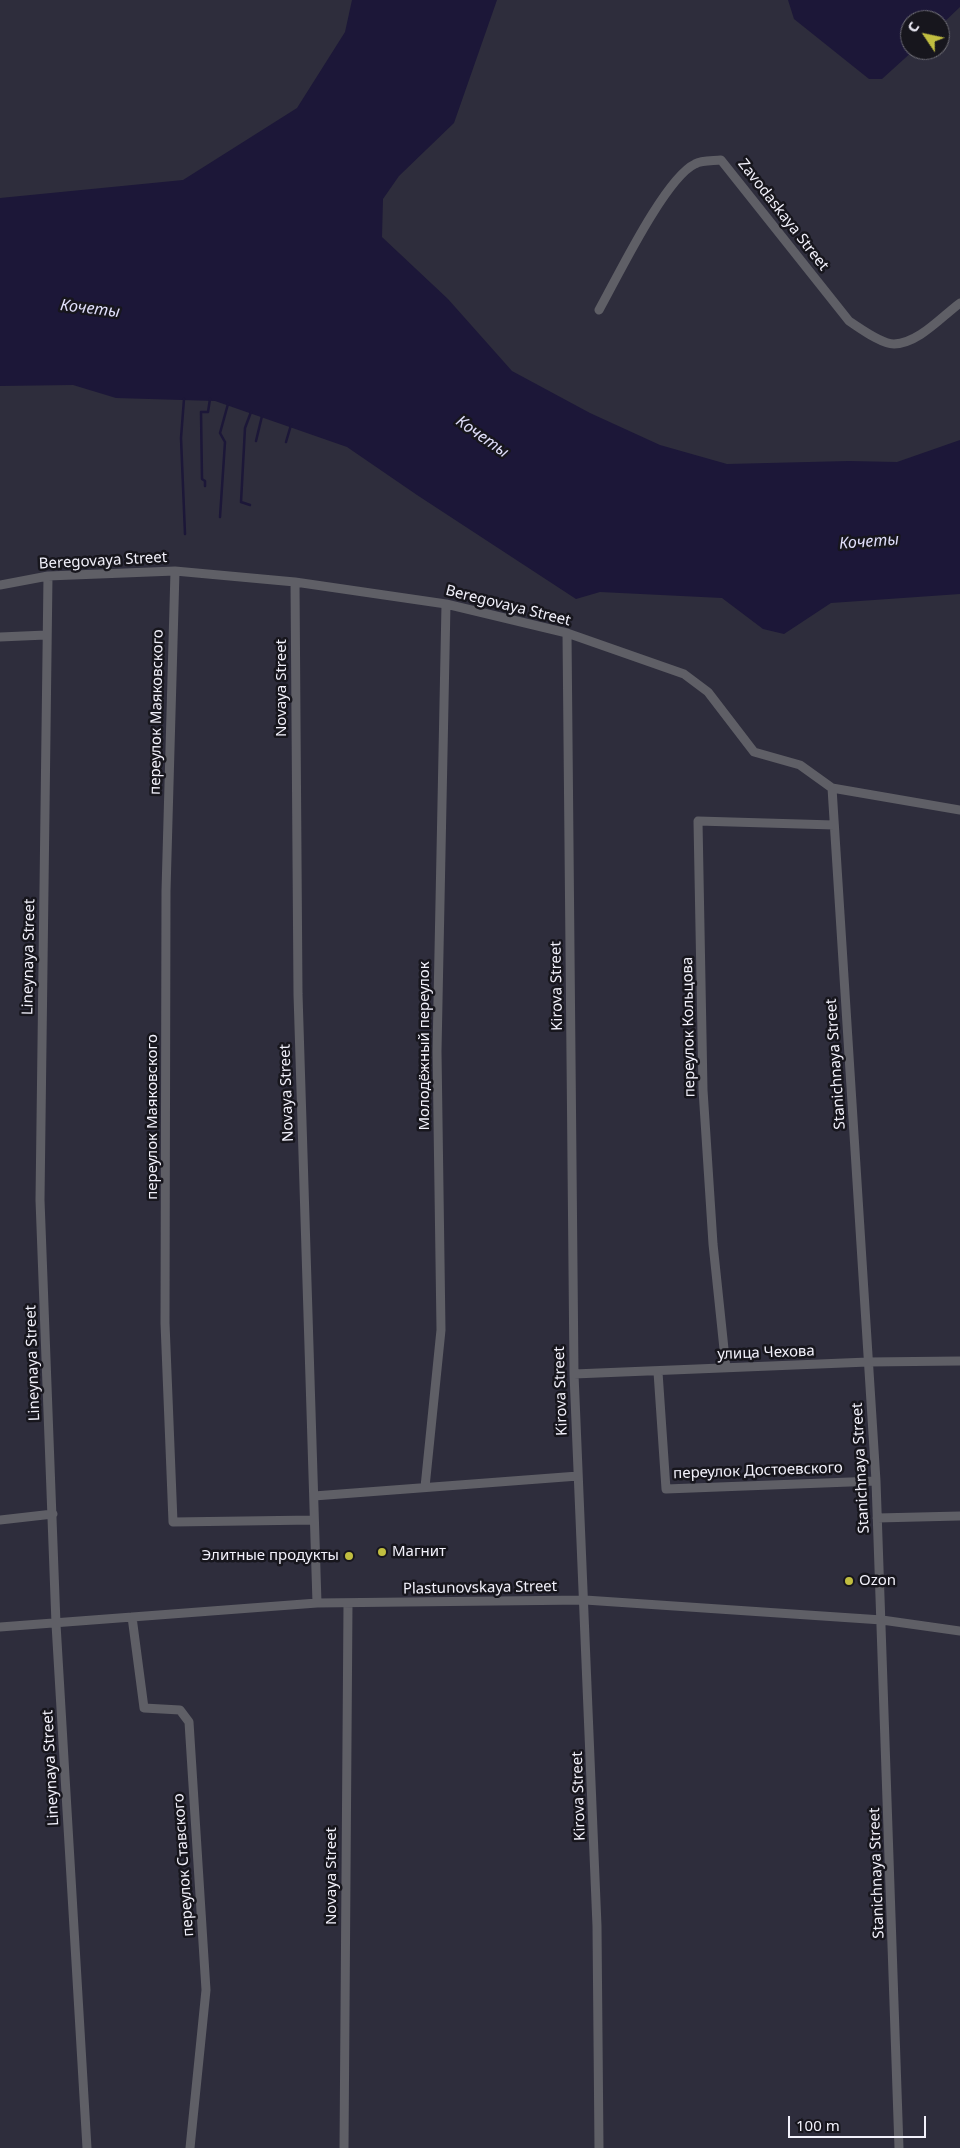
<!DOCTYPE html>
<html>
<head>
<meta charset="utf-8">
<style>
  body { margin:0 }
  #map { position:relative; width:960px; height:2148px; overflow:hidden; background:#2e2d3c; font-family:"Noto Sans",sans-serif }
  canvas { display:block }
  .north { position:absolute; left:900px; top:10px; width:50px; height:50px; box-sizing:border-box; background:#17161d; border:1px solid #6f6e76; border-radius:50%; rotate:304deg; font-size:14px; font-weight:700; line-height:20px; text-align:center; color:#f2f1fb }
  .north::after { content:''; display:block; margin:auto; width:18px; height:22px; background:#c1be40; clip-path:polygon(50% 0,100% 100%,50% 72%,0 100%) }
  .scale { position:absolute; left:788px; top:2116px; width:138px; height:22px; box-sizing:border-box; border:2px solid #f2f1fb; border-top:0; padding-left:6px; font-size:15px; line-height:18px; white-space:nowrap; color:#f2f1fb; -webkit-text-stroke:4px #17161d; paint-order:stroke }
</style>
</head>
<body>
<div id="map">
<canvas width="960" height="2148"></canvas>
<div class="north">С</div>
<div class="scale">100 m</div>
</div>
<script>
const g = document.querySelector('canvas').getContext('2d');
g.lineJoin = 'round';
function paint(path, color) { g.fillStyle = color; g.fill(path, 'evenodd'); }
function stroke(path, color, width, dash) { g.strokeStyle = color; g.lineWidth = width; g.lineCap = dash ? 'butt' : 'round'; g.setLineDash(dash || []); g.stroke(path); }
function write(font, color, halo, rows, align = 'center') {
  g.font = font + ' "Noto Sans",sans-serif'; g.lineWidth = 5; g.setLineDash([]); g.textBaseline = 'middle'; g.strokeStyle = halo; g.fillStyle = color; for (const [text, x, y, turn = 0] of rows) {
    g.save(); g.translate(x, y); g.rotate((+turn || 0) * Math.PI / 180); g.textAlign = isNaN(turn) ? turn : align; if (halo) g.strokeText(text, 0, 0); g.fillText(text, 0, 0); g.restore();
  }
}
paint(new Path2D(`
  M352,0H497L454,123L399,176L383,199L382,237L448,299L512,371L590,413L660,445L727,464L849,461L897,462L960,440V594L831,603L784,634L763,629L722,598L600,592L576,599L417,495L347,447L215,401L116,398L73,385L0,386V198L183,180L297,108L345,32Z
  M788,0H960V7L940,26V20H910V50H914L882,79H869L794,19Z`), '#1c1738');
stroke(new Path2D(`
  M184,399L181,438L185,534
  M256,441L262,416
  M286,442L291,425
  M205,486V481L202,479L201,412H208L210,399
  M250,505L241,502L245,428L251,412
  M220,517L225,442L220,433L228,404`), '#1c1738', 2.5);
stroke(new Path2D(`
  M599,310C617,278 665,178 695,164C702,160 713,161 721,160L849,321C860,328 881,344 894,344C919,343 941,317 960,303
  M175,571L166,891L165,1323L173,1522L314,1520
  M48,576L40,1200L56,1624L87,2148
  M295,582L298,994L317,1603
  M0,585L48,576L175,571L295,582L446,604L567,633L684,674L708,692L754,752L800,765L832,788L960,810
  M567,633L574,1374L597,1926L599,2148
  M0,637L46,635
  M832,788L876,1481L899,2148
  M726,1368L713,1244L703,1090L698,821L834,825
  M658,1372L666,1489L876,1481
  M574,1374L868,1362L960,1361
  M425,1487L441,1330L437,1051L446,604
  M314,1496L578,1476
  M877,1518L960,1516
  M0,1520L53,1514
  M132,1617L144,1708L180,1710L189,1722L206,1990L190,2148
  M0,1627L317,1603L585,1600L882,1620L960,1631
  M344,2148L348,1604`), '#5f5f66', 9);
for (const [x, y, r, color] of [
  [382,1552,5,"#c1be40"],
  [349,1556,5,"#c1be40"],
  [849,1581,5,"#c1be40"]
]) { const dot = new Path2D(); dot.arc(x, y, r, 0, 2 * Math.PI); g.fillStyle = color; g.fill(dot); stroke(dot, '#17161d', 2); }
write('15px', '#f2f1fb', '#17161d', [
  ["Zavodaskaya Street",783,215,52],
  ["Beregovaya Street",103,561,-3],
  ["Beregovaya Street",508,606,14],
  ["Novaya Street",282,688,-90],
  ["переулок Маяковского",157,712,-89],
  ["Lineynaya Street",29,957,-89],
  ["Kirova Street",557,986,-91],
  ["переулок Кольцова",689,1027,-91],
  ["Молодёжный переулок",425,1046,-90],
  ["Stanichnaya Street",836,1064,-94],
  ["Novaya Street",287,1093,-92],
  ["переулок Маяковского",153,1117,-90],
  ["улица Чехова",766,1353,-2],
  ["Lineynaya Street",33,1363,-92],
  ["Kirova Street",561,1391,-92],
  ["Stanichnaya Street",861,1468,-93],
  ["переулок Достоевского",758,1471,-2],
  ["Plastunovskaya Street",480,1588,-1],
  ["Lineynaya Street",51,1768,-93],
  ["Kirova Street",579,1796,-92],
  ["переулок Ставского",184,1865,-94],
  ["Stanichnaya Street",877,1873,-92],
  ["Novaya Street",332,1876,-90]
]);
write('15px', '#f2f1fb', '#17161d', [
  ["Магнит",392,1552],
  ["Элитные продукты",339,1556,"right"],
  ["Ozon",859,1581]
], 'left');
write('italic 16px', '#e0dffa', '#17161d', [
  ["Кочеты",90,309,7],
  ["Кочеты",482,437,35],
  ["Кочеты",869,542,-4]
]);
</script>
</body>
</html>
